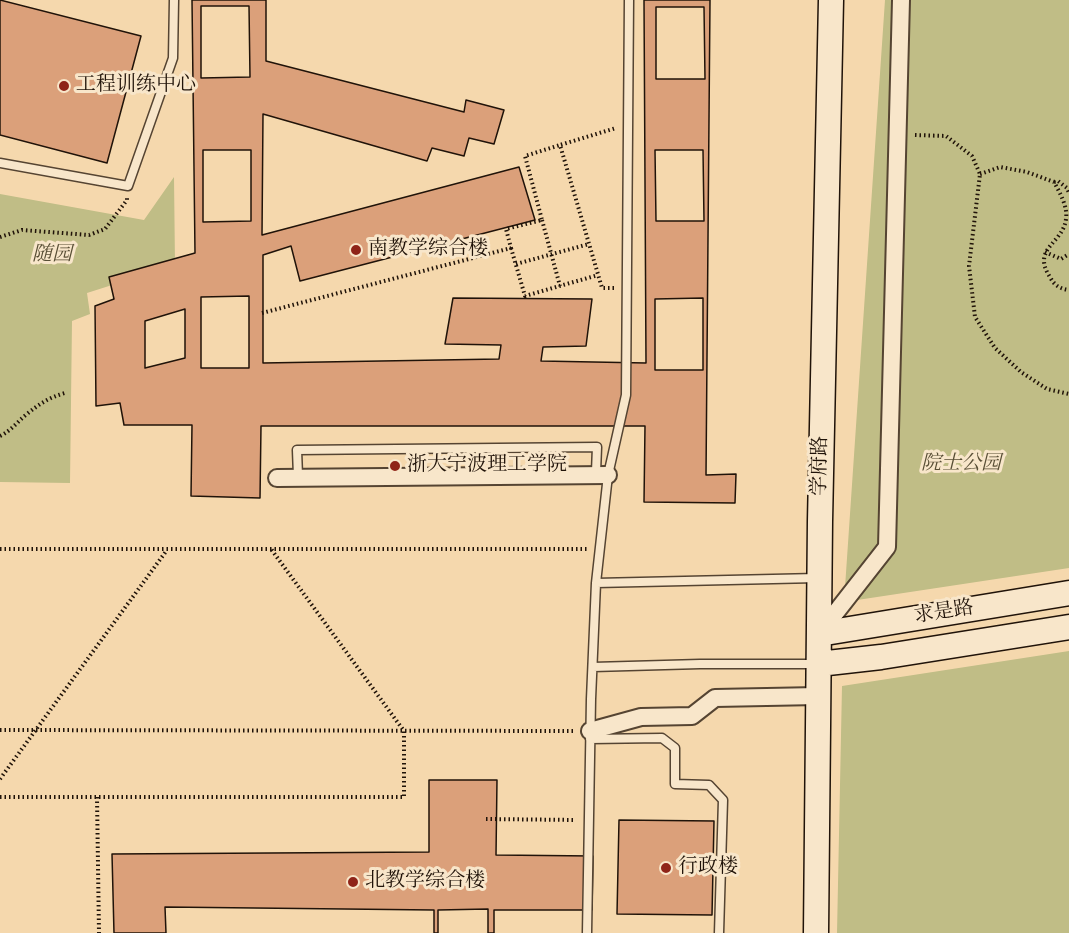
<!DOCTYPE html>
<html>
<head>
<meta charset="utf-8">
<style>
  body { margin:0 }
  canvas { display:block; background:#f5d8ad }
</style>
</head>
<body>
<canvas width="1069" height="933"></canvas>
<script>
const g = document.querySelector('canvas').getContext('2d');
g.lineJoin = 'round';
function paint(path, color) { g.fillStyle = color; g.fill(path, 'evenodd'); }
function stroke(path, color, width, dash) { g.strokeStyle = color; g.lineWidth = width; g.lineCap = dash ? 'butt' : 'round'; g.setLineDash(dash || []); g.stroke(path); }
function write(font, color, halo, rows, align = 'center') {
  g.font = font + ' "IM FELL Double Pica","Noto Serif SC",serif'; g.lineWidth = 6; g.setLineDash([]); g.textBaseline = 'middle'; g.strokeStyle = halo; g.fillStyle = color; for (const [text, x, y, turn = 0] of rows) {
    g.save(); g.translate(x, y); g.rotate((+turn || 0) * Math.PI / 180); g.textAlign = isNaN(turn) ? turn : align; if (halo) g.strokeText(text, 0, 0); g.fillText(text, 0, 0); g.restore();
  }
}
paint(new Path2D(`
  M885,0H1069V568L844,602Z
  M174,177L175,265L87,293L90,314L72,321L70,483L0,482V194L144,220Z
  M1069,651V933H837L842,686Z`), '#c0bd86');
const building = new Path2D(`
  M0,0L141,36L107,163L0,135Z
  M192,0H266V61L464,112L466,100L504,110L494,144L469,138L464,156L432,148L427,161L263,114L262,235L519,167L535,220L300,281L291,246L263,255V363L499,359L501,345L445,344L453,298L592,299L586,346L543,347L541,361L646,363L644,0H710L706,475L736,474L735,503L644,502L645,426H261L260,498L191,496L192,425H124L120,403L96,406L95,306L114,299L109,277L195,253ZM201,6H249L250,77L201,78ZM656,7H704L705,79H656ZM203,150H251V221L203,222ZM655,150H703L704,221H656ZM249,296V368H201V297ZM703,298V370H655V299ZM185,309V358L145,368V321Z
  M429,780H497L496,855L593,856L592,910H494V933H488V909L438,910V933H434V910L165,907L166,933H114L112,854L429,852Z
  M619,820L714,821L712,915L617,914Z`);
paint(building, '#dba07a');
stroke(building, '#201309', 1.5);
const lane = new Path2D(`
  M0,163L128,186L173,58L174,0
  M597,447L596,472L298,476L297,450Z
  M596,583L817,578
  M593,667L700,664H818
  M590,739L662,738L675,748V784L709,785L723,800L719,933
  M587,933L591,699L596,583L608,475L626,395L629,0`);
const street = new Path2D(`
  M277,478L608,475
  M819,634L887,547L901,0
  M590,731L641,717L692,716L715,698L818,696`);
const secondary = new Path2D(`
  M819,634L1069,593
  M819,664L881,657L1069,627
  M816,933L820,521L831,0`);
stroke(lane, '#554432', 11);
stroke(street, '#554432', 20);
stroke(secondary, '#201309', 27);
stroke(new Path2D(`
  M915,135L946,136L972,156L980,174L969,266L975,317L995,348L1021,372L1047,389L1069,394
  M980,174L1000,167L1027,172L1054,182C1060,193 1068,207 1066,219C1063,244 1031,248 1050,277C1054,285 1060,289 1069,290
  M1054,182L1058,181L1067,188L1069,193
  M542,220L560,286
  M0,237L22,230L89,235L105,229L127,200V197
  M511,248L525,296L598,275
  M1045,252L1061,259L1069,254
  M516,264L589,244
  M614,288H602L560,145L616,128
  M262,313L511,248L506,229L542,220L525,156L560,145
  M0,436C12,430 17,422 27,414C39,404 50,397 65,393
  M0,549H587
  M0,730L575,731
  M0,779L167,550
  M0,797H404V731L271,549
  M97,797L99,933
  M486,819L576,820`), '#201309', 4, [1.5, 3]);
stroke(lane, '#f8e6ca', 8);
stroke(street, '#f8e6ca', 16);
stroke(secondary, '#f8e6ca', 24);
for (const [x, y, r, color] of [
  [64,86,6,"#8f2418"],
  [356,250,6,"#8f2418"],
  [395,466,6,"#8f2418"],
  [666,868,6,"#8f2418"],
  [353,882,6,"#8f2418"]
]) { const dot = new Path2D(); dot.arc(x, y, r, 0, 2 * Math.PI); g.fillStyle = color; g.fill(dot); stroke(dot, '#f8e6ca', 2); }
write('20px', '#201309', '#f8e6ca', [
  ["工程训练中心",76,86],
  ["南教学综合楼",368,250],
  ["浙大宁波理工学院",407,466],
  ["行政楼",678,868],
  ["北教学综合楼",365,882]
], 'left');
write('italic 20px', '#584e35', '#f8e6ca', [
  ["随园",52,256],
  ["院士公园",961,465]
]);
write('20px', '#201309', '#f8e6ca', [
  ["学府路",821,466,-89],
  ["求是路",944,613,-9]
]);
</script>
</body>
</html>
